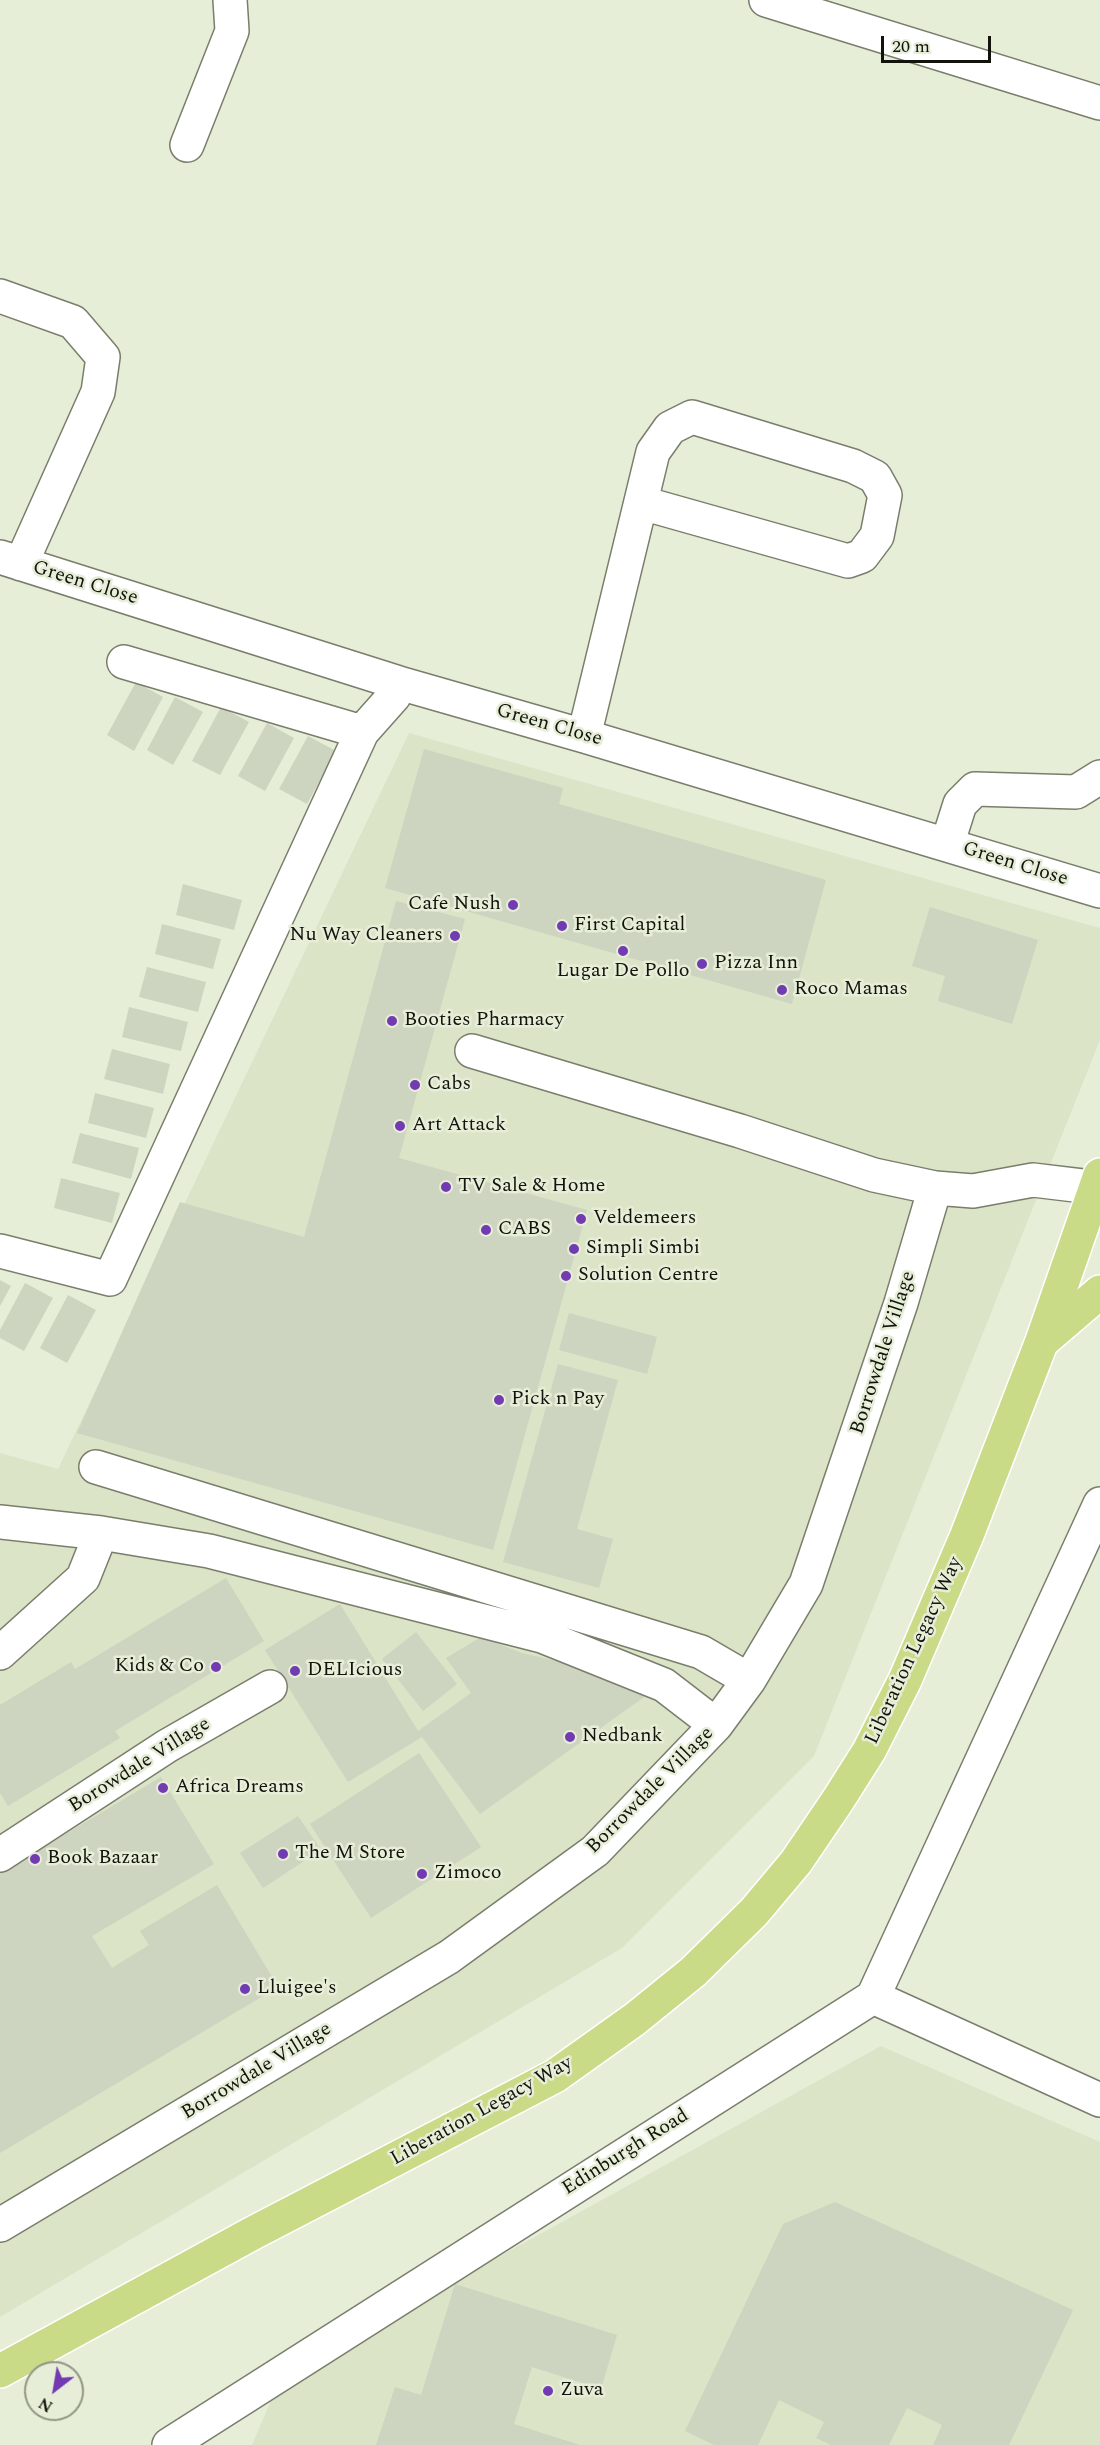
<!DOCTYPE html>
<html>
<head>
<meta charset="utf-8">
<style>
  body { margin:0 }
  #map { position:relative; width:1100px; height:2445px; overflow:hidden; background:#e7eed8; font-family:Spectral,serif }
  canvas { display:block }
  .north { position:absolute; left:24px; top:2361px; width:60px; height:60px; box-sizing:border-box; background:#e7eed8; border:2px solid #919686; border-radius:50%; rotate:211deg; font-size:16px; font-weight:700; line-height:24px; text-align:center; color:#11130c }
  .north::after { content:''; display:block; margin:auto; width:21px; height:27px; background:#723bb2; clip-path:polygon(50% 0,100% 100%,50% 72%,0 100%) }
  .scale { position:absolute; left:881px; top:36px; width:110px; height:27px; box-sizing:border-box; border:3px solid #11130c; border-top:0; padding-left:8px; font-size:18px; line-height:21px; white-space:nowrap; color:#11130c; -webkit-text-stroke:4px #e7eed8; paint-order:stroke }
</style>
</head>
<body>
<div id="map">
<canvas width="1100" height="2445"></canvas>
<div class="north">N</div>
<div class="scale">20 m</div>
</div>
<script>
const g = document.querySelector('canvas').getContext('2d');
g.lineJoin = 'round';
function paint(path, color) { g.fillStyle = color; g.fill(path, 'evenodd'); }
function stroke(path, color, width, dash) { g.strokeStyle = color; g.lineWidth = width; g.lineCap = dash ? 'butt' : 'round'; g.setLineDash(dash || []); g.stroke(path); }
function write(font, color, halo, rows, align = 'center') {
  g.font = font + ' Spectral,serif'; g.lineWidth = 5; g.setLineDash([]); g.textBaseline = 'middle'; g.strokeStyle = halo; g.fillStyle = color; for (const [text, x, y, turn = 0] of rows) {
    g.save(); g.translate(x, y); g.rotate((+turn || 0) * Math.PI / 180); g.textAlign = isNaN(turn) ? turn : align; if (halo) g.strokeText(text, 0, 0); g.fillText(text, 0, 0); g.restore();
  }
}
paint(new Path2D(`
  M409,733L1100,928V1040L814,1756L622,1948L0,2317V1453L58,1469Z
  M881,2046L1100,2142V2445H252L281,2377Z`), '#dbe4c7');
paint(new Path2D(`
  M136,682L163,697L134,751L107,735Z
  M175,697L203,712L173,765L147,750Z
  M221,707L249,722L220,775L192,761Z
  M267,723L294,738L265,791L238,776Z
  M308,736L336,751L307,804L279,789Z
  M424,749L563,788L559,804L826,880L792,1004L385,888Z
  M183,884L242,900L234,930L176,915Z
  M396,901L465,919L399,1158L587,1210L493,1550L77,1433L180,1202L304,1237Z
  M930,907L1038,940L1012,1024L938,1001L945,976L912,966Z
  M162,924L221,939L213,969L155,954Z
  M147,967L206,982L198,1012L139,997Z
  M129,1007L188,1022L181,1051L122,1037Z
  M112,1049L170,1064L163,1094L104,1079Z
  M95,1093L154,1108L146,1138L88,1123Z
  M80,1133L139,1148L131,1179L72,1163Z
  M61,1178L120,1193L112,1223L54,1208Z
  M0,1280L11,1286L0,1306Z
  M25,1283L53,1298L24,1351L0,1338V1330Z
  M68,1295L96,1310L67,1363L40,1348Z
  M569,1313L657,1337L647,1374L559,1350Z
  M558,1364L618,1380L577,1529L613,1539L599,1588L503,1562Z
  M226,1578L264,1641L115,1731L120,1738L8,1806L0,1793V1705L71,1662L75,1669Z
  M340,1604L418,1731L471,1693L446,1658L481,1637L522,1653L604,1672L647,1695L480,1814L422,1737L348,1782L265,1650Z
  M416,1632L457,1684L423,1711L382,1659Z
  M419,1753L481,1847L371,1918L310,1824Z
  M161,1777L214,1864L92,1936L112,1968L149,1945L140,1931L217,1885L278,1987L0,2153V1873Z
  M298,1816L321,1850L263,1888L240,1853Z
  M835,2202L1073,2310L1009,2445H933L942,2425L907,2408L889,2445H831L816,2438L824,2422L779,2400L758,2445H714L685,2431L783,2224Z
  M455,2284L617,2335L601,2389L532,2367L514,2424L580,2445H376L395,2387L421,2395Z`), '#cdd4bf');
const minor = new Path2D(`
  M766,0L1100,103
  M187,145L232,31L230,0
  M0,296L73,322L103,357L98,392L21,564
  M0,557L399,683L584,736L1100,891
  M124,662L362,732
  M584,736L653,452L670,428L692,417L853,466L875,477L885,495L877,536L862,556L848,561L642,503
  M947,845L960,804L975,789L1076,792L1100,777
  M472,1051L740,1131L874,1175L935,1188L973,1191L1033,1180L1100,1188
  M0,1251L110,1279L362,732L394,696L399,683
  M96,1467L701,1652L749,1680
  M0,1522L101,1533L209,1551L542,1636L664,1685L716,1725
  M0,1653L83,1578L101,1533
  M0,1855L167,1746L270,1687
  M873,1997L1100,1504
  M0,2225L449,1957L595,1851L716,1725L749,1680L806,1584L901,1303L935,1188
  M169,2445L873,1997L1100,2100`);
const major = new Path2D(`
  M1044,1340L1100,1292
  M0,2371L253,2233L555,2076L635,2019L693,1972L754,1912L796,1862L838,1800L869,1751L905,1680L967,1535L1042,1341L1100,1175`);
stroke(minor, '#787e6b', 36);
stroke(major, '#fff', 36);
stroke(minor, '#fff', 33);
stroke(major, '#c9db87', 33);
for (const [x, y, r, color] of [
  [513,905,6,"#723bb2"],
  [562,926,6,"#723bb2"],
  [455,936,6,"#723bb2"],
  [623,951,6,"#723bb2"],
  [702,964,6,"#723bb2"],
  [782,990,6,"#723bb2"],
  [392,1021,6,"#723bb2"],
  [415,1085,6,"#723bb2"],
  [400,1126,6,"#723bb2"],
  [446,1187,6,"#723bb2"],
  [581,1219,6,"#723bb2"],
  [486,1230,6,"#723bb2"],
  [574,1249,6,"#723bb2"],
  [566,1276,6,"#723bb2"],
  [499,1400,6,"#723bb2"],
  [216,1667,6,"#723bb2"],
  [295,1671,6,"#723bb2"],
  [570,1737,6,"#723bb2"],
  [163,1788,6,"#723bb2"],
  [283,1854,6,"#723bb2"],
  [35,1859,6,"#723bb2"],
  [422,1874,6,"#723bb2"],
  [245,1989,6,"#723bb2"],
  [548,2391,6,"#723bb2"]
]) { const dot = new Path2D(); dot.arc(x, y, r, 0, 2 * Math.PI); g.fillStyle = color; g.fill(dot); stroke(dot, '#e7eed8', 2); }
write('20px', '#11130c', '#e7eed8', [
  ["Green Close",85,584,17],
  ["Green Close",549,726,16],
  ["Green Close",1015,865,17],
  ["Borrowdale Village",884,1353,-72],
  ["Liberation Legacy Way",915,1651,-65],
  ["Borowdale Village",140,1766,-32],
  ["Borrowdale Village",651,1791,-45],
  ["Borrowdale Village",257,2072,-31],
  ["Liberation Legacy Way",482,2112,-29],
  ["Edinburgh Road",626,2153,-32]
]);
write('20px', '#11130c', '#e7eed8', [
  ["Cafe Nush",501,905,"right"],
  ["First Capital",574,926],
  ["Nu Way Cleaners",443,936,"right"],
  ["Pizza Inn",714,964],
  ["Lugar De Pollo",623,972,"center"],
  ["Roco Mamas",794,990],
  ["Booties Pharmacy",404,1021],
  ["Cabs",427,1085],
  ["Art Attack",412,1126],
  ["TV Sale & Home",458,1187],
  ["Veldemeers",593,1219],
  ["CABS",498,1230],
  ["Simpli Simbi",586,1249],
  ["Solution Centre",578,1276],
  ["Pick n Pay",511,1400],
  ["Kids & Co",204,1667,"right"],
  ["DELIcious",307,1671],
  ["Nedbank",582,1737],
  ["Africa Dreams",175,1788],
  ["The M Store",295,1854],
  ["Book Bazaar",47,1859],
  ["Zimoco",434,1874],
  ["Lluigee's",257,1989],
  ["Zuva",560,2391]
], 'left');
</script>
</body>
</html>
